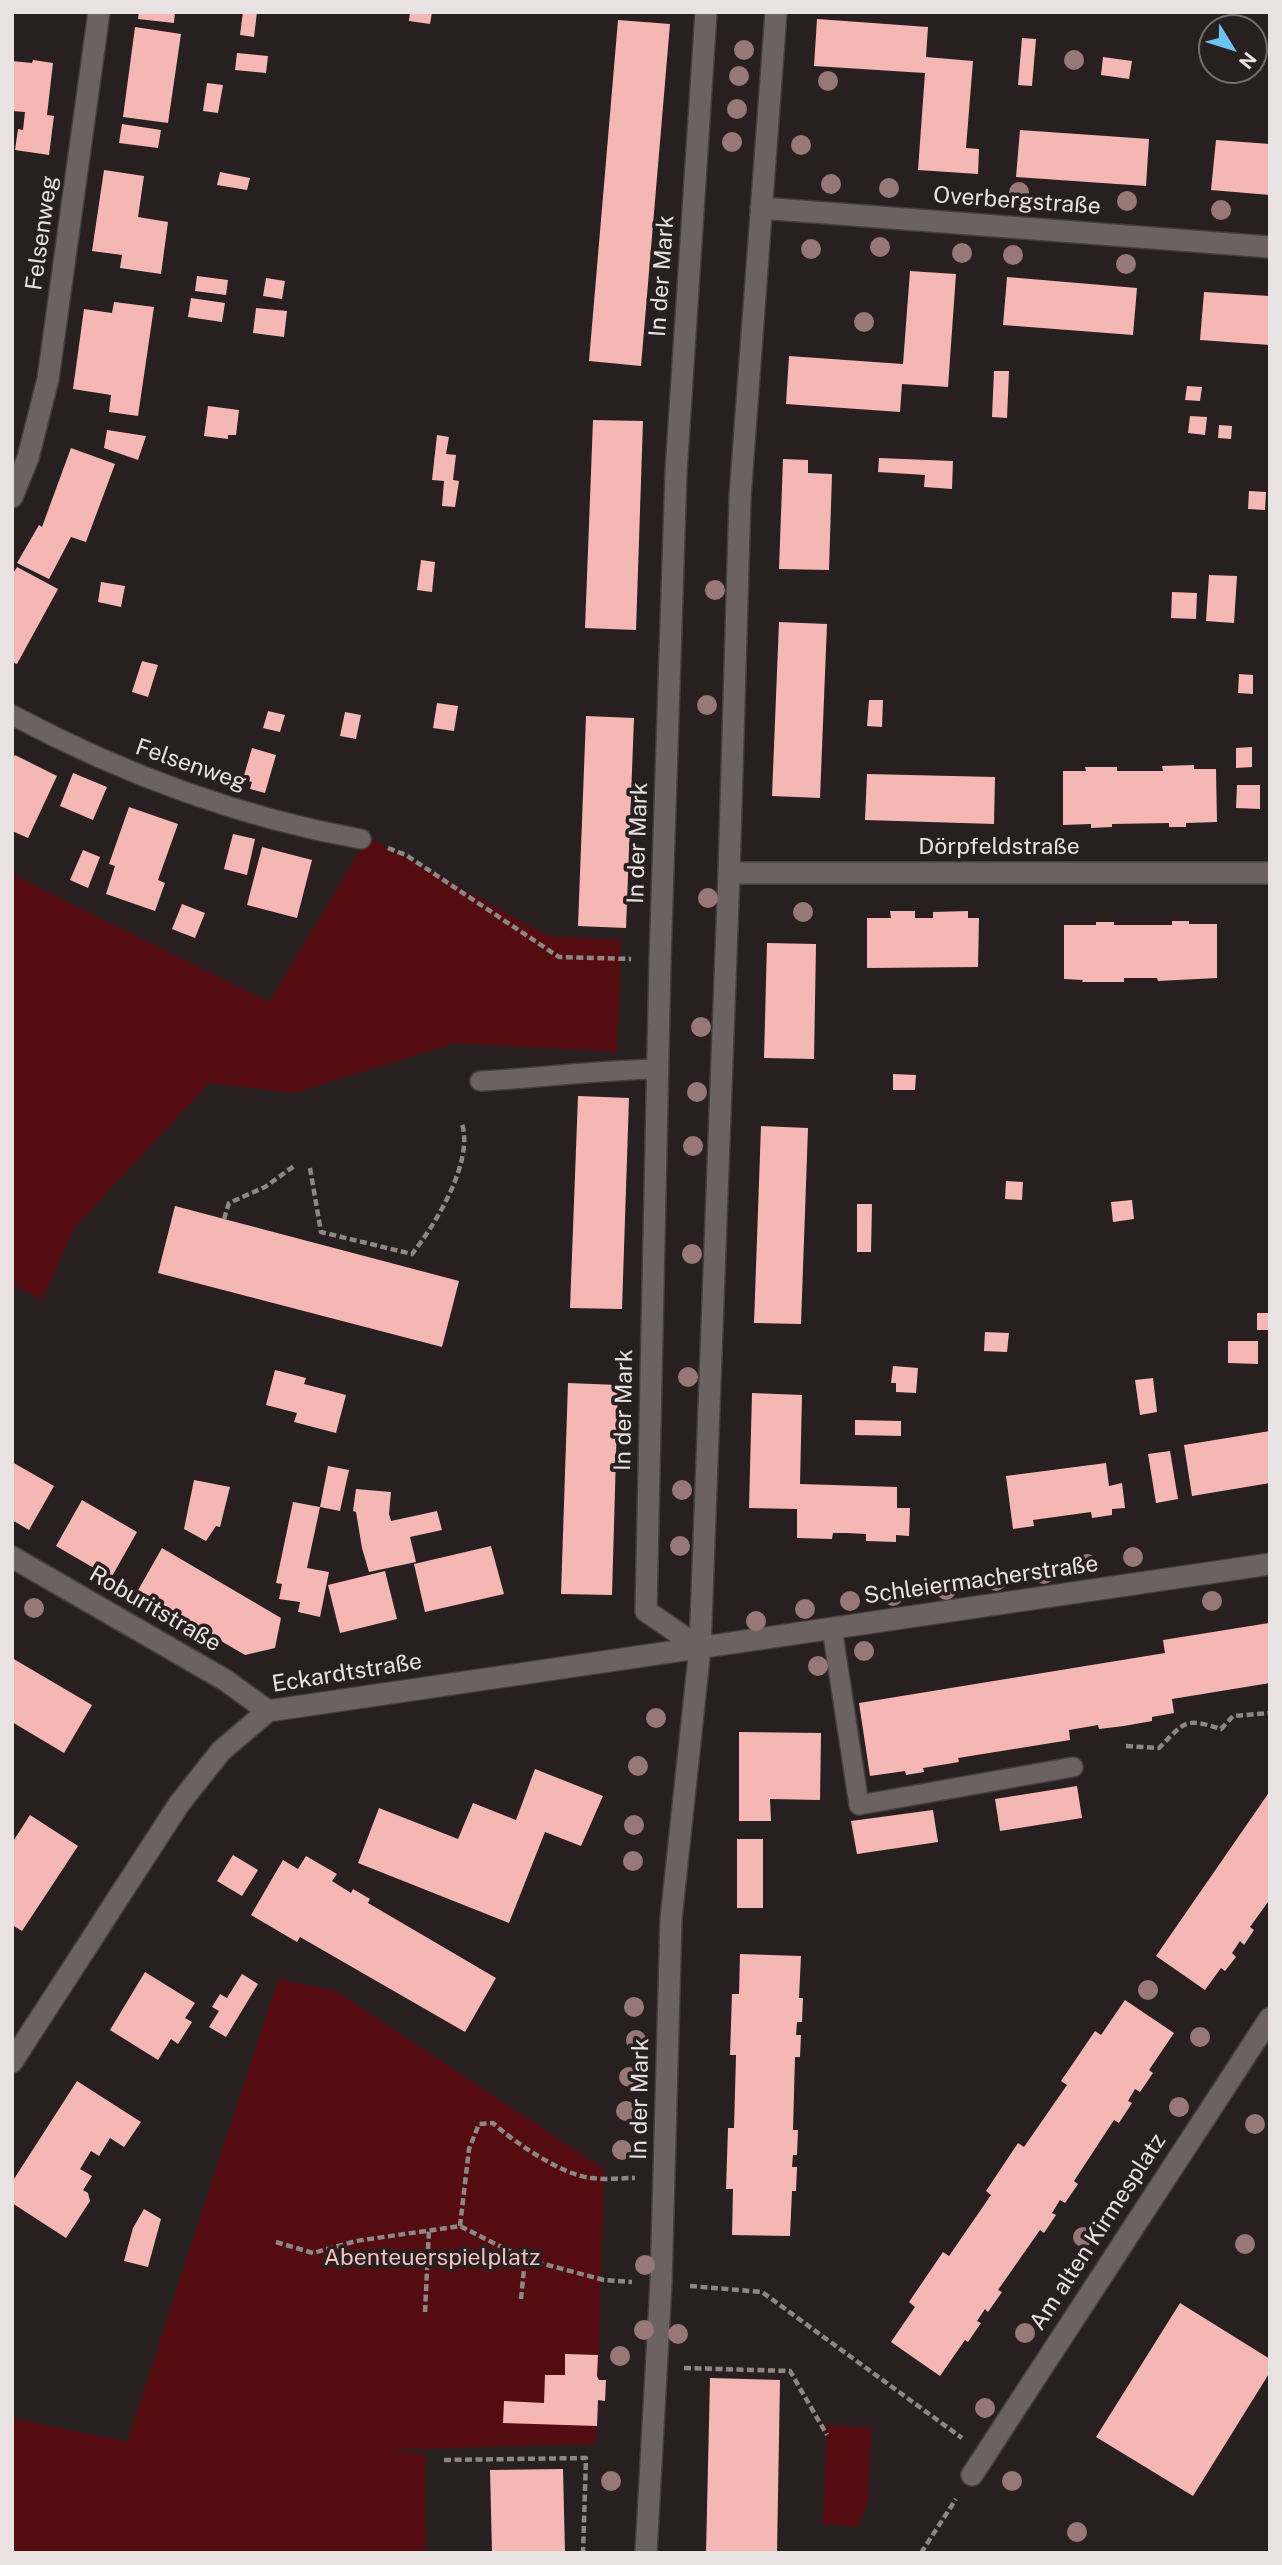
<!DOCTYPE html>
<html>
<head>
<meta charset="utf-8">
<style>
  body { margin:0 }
  #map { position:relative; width:1282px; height:2565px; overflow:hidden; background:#282020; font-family:"Public Sans",sans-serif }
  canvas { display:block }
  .frame { position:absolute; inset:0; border:14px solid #e8e3e2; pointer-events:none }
  .north { position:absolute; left:1198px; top:14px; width:70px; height:70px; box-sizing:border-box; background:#282020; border:2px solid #756e6e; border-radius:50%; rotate:128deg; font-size:19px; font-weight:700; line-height:28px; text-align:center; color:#e8e3e2 }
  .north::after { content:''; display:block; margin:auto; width:24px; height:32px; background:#6ac3f1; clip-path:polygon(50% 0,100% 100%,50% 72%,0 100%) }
</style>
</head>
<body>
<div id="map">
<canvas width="1282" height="2565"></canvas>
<div class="frame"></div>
<div class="north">N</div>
</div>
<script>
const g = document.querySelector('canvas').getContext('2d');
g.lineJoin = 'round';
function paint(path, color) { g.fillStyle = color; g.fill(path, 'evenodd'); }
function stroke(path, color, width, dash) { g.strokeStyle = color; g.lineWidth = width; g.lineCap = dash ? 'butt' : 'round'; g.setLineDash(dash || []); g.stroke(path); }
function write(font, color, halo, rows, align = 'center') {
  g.font = font + ' "Public Sans",sans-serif'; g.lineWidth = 7; g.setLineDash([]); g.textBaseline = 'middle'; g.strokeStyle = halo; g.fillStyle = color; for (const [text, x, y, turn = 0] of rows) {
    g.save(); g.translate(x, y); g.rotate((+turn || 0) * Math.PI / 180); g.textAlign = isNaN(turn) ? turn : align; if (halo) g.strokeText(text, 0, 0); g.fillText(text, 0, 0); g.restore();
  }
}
paint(new Path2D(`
  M368,837L548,936L621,940L617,1052L455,1043L294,1093L209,1083L75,1227L42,1300L12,1284V874L269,1002Z
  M278,1979L336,1991L604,2169L596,2444L386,2450L425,2454L426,2553H12V2418L127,2442Z
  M827,2425L871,2428L868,2503L857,2527L823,2524Z`), '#550c11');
paint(new Path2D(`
  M139,12H175L174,23L138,19Z
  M243,12H257L254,37L240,35Z
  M410,12H432L430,24L409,21Z
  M817,19L928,27L926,57L973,61L966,148L979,149L978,174L918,170L925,73L814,66Z
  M618,20L670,24L641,366L589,361Z
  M135,27L181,34L168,123L123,117Z
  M1022,38L1036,39L1032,86L1018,85Z
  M237,53L268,56L266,73L235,70Z
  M1103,57L1132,61L1129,79L1101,75Z
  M33,60L53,63L47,115L54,116L49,155L15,150L18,129L23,130L25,112L12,111V61L32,63Z
  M207,83L223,85L218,113L203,111Z
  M122,124L161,130L158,148L119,143Z
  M1020,130L1149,139L1146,186L1016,177Z
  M1216,140L1270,144V195L1211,190Z
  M104,170L144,176L138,217L168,222L161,274L120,268L122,255L92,251Z
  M220,172L250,178L247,190L217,185Z
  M910,271L956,274L948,387L902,384L900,412L786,404L789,356L903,364Z
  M197,276L228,280L226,295L195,291Z
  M1007,277L1137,288L1133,335L1003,325Z
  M266,278L285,281L282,299L263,296Z
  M1204,292L1270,296V345L1200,340Z
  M191,298L225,303L222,322L188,317Z
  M114,302L154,307L138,416L109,412L111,395L73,389L84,309L112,313Z
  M256,308L287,311L284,337L253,333Z
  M994,371H1009L1007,418L992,417Z
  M1187,386L1202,387L1200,401L1185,400Z
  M208,406L239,410L236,435H228V439L204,436Z
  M1190,416L1207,417L1205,435L1188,433Z
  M593,420L643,421L636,630L585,628Z
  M1219,425L1232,426L1231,439L1218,438Z
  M107,430L146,436L138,460L104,448Z
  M437,435L449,437L446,454L456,455L453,480L459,481L455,507L442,506L444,481L432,480Z
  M71,448L115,464L86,542L71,537L49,579L17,563L39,525L42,527Z
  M879,458L953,461L952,489L924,487L925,475L878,472Z
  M783,459L808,460V473L832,474L829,570L779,569Z
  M1249,491L1266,492L1265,510L1248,509Z
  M421,560L435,562L432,592L417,590Z
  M17,567L58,589L17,664L12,662V575Z
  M1209,575L1237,576L1234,623L1206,621Z
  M101,582L125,586L121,607L98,602Z
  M1172,592L1197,593L1196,619L1171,618Z
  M779,622L827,624L820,798L772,796Z
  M142,661L158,665L148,697L132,692Z
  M1239,674L1253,675V694L1238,693Z
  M869,700H883L882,727L867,726Z
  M437,703L458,706L454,731L433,728Z
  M268,711L285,715L280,732L263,728Z
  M345,712L361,715L356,739L340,736Z
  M586,716L634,718L626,928L578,926Z
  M1252,747V767L1236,768V748Z
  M252,748L276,755L265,793L250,789L252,782L243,779Z
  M15,755L57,776L28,838L12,831V760Z
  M1194,765V769H1216L1217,822L1186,823V827H1169V823L1112,824V827L1091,828V824L1063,825V771H1086L1085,767H1117V771H1163L1162,766Z
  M73,773L107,787L93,820L60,806Z
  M867,774L995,777L994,824L865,820Z
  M1237,785H1260V809L1236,808Z
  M129,807L178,824L158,880L165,883L155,911L106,894L115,866L109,864Z
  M233,834L255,839L247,875L224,869Z
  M262,847L312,860L297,918L247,905Z
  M83,850L100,857L88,888L70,880Z
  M182,904L205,913L195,938L172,929Z
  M890,911H915V918H933V912L968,911V918H979L978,967L867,968V918H891Z
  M1172,921H1189V924H1217V978L1158,981L1157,978H1124V982H1082L1083,980L1064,979V925H1096V922H1114V925H1172Z
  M767,943L816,944L814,1059L764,1058Z
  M893,1074L916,1075L915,1090H893Z
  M578,1096L629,1098L622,1309L570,1308Z
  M761,1126L808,1128L801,1324L754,1323Z
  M1006,1181L1023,1182L1022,1200L1005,1199Z
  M1132,1200L1134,1219L1113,1222L1111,1202Z
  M857,1204H872L871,1252H857Z
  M175,1206L459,1281L442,1347L158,1273Z
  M1257,1313H1270V1330H1257Z
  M985,1332L1009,1333L1007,1352L984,1351Z
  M1228,1341H1258V1364L1228,1363Z
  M893,1366L918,1368L916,1393L896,1392V1383H891Z
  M275,1370L306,1378L304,1384L346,1395L336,1433L294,1422L297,1413L266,1405Z
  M1153,1378L1157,1412L1140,1415L1135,1380Z
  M568,1383L618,1385L612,1595L561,1594Z
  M752,1393L802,1395L800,1484L897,1487V1508H910L909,1536L896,1535V1542L866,1541V1534L847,1533H833L832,1539L797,1538V1509L749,1508Z
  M855,1420L901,1421V1436L855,1435Z
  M1270,1431V1483L1192,1496L1184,1445Z
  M1170,1451L1178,1499L1156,1503L1148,1454Z
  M12,1462L54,1486L29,1530L12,1520Z
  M1106,1463L1109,1486L1122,1483L1125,1508L1112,1509V1515L1092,1518L1091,1512L1033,1520L1034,1526L1013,1529L1006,1476Z
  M328,1466L349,1470L340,1511L320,1507Z
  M194,1480L230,1487L220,1527L216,1526L206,1541L184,1529Z
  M356,1489L391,1492L389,1514L391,1521L437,1511L442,1530L410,1537L416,1562L369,1572L362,1548L356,1512L353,1511Z
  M82,1500L137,1532L111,1578L56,1546Z
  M293,1502L320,1507L307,1568L329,1572L320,1617L298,1612L300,1602L279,1599L282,1584L276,1583Z
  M491,1546L504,1594L425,1612L414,1564Z
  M162,1548L281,1618L275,1648L245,1655L137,1592Z
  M385,1571L397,1619L340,1633L328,1585Z
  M1269,1623L1270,1683L1172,1699L1174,1713L1152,1717V1721L1124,1726L1099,1729L1098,1725L1069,1730L1070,1740L958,1758L959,1762L923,1768L924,1772L906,1775L905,1771L870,1776L859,1703L1165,1653L1163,1640Z
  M12,1658L92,1705L64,1753L12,1722Z
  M739,1732L821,1733L820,1800L770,1799L771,1821H739Z
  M535,1769L603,1796L581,1846L545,1832L509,1923L358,1863L379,1808L458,1839L473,1803L516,1820Z
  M1077,1786L1082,1818L1000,1831L995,1799Z
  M1270,1791V1899L1250,1927L1254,1930L1244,1945L1240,1941L1232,1953L1236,1957L1225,1971L1221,1968L1205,1990L1156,1956Z
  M933,1810L938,1842L857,1854L851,1821Z
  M30,1815L78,1846L22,1931L12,1925V1843Z
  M737,1839H763V1908H737Z
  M233,1855L258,1870L242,1896L217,1881Z
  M306,1856L337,1874L332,1881L351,1893L353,1889L370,1899L368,1903L496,1978L465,2032L300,1937L297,1942L251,1915L283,1860L298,1869Z
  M740,1954L801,1956L799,1998H803L802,2022H797L796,2035H801L800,2057H795L793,2130H798L797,2155H793L792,2167H797L796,2191H792L790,2236L732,2235L733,2189H726L728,2128H734L736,2055H730L732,1994H739Z
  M145,1972L195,2003L185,2018L192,2022L178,2044L171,2039L158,2060L110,2030Z
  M242,1974L258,1984L226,2037L209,2027L219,2011L212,2007L220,1994L227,1998Z
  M1125,2000L1174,2033L1149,2070L1153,2073L1140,2092L1135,2089L1128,2101L1132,2103L1119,2123L1114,2120L1074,2181L1078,2184L1065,2203L1060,2200L1052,2213L1056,2215L1044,2233L1040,2230L998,2290L1002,2292L988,2312L985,2309L977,2321L981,2323L968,2342L965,2340L940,2376L891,2342L915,2307L909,2302L943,2252L949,2256L991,2195L986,2191L1018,2143L1024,2147L1067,2085L1061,2081L1095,2031L1101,2035Z
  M77,2081L141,2122L124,2147L110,2138L99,2156L91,2151L80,2169L92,2176L83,2190L88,2193L90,2201L66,2238L12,2203V2182Z
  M144,2209L161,2219L148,2267L124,2261L133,2228Z
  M1180,2303L1270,2359V2372L1193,2496L1096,2437Z
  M565,2354L598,2355L597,2376L599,2380H606L605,2401L598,2400L597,2426L503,2423L504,2401L544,2403L545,2375H565Z
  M710,2378L780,2380L777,2553H706Z
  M563,2469L565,2553H492L490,2470Z`), '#f5b7b3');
const lane = new Path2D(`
  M12,715C123,774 237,817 361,839
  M480,1081C540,1078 598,1070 658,1069
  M832,1628L859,1805L1073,1767`);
const street = new Path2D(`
  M761,208L1270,247
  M12,497L28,458L48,379L99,12
  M729,873H1270
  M12,1557L225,1680L268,1711
  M700,1648L646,1611L660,960L676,472L706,12
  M12,2062L179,1804L221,1751L268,1711L1270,1564
  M972,2475L1270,2018
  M646,2553L661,2283L671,1919L700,1648L729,873L740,497L776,12`);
stroke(lane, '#453e3e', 22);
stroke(street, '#453e3e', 24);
stroke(new Path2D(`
  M388,848L406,855L559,957L631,959
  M310,1168L321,1232L412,1254C435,1225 474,1162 462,1124
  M224,1219L229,1203L265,1187L294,1166
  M1126,1746L1159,1748C1185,1722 1184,1717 1221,1729L1233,1716L1270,1713
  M460,2226L469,2149L479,2124L493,2123C514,2142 562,2175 591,2178C606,2180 621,2178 635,2178
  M276,2242L313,2253L356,2241L460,2226L525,2259L604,2280L632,2282
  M690,2286L762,2292L962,2438
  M521,2299L525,2259
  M425,2312L429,2229
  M684,2368L790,2371L827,2435
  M444,2460L586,2458L583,2553
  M921,2553L956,2499`), '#8c8685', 4.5, [7, 3.5]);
stroke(lane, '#6b6261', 19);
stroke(street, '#6b6261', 21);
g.fillStyle = '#987876';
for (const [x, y] of [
  [744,50],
  [1074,60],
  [739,76],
  [828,81],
  [737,109],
  [732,142],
  [801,145],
  [831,184],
  [889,188],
  [1019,192],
  [1127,201],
  [1221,210],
  [880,247],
  [811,249],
  [962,253],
  [1013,255],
  [1126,264],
  [864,322],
  [715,590],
  [707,705],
  [708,898],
  [803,912],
  [701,1027],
  [697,1092],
  [693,1146],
  [692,1254],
  [688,1377],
  [682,1490],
  [680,1546],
  [1133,1557],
  [1087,1564],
  [1044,1574],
  [996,1581],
  [946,1590],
  [893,1596],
  [850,1601],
  [1212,1601],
  [34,1608],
  [805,1609],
  [756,1621],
  [864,1651],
  [818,1666],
  [656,1718],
  [638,1766],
  [634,1825],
  [633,1861],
  [1148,1990],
  [634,2007],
  [1200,2037],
  [636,2040],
  [629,2077],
  [1179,2107],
  [626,2111],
  [1255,2124],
  [622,2150],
  [1083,2237],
  [1245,2244],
  [645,2265],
  [644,2330],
  [1025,2333],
  [678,2334],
  [620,2356],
  [985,2408],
  [611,2481],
  [1012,2481],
  [1077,2532]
]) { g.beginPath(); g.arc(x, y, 10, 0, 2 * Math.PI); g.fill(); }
write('23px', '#e8e3e2', '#282020', [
  ["Overbergstraße",1017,201,4],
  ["Felsenweg",42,233,-82],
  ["In der Mark",662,276,-86],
  ["Felsenweg",191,765,19],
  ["In der Mark",638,843,-88],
  ["Dörpfeldstraße",999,847],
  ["In der Mark",624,1410,-89],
  ["Schleiermacherstraße",981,1580,-8],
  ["Roburitstraße",155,1609,30],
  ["Eckardtstraße",347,1673,-9],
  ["In der Mark",640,2099,-89],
  ["Am alten Kirmesplatz",1098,2232,-57]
]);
write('23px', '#f4c0bc', '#282020', [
  ["Abenteuerspielplatz",432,2258]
]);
</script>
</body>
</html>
